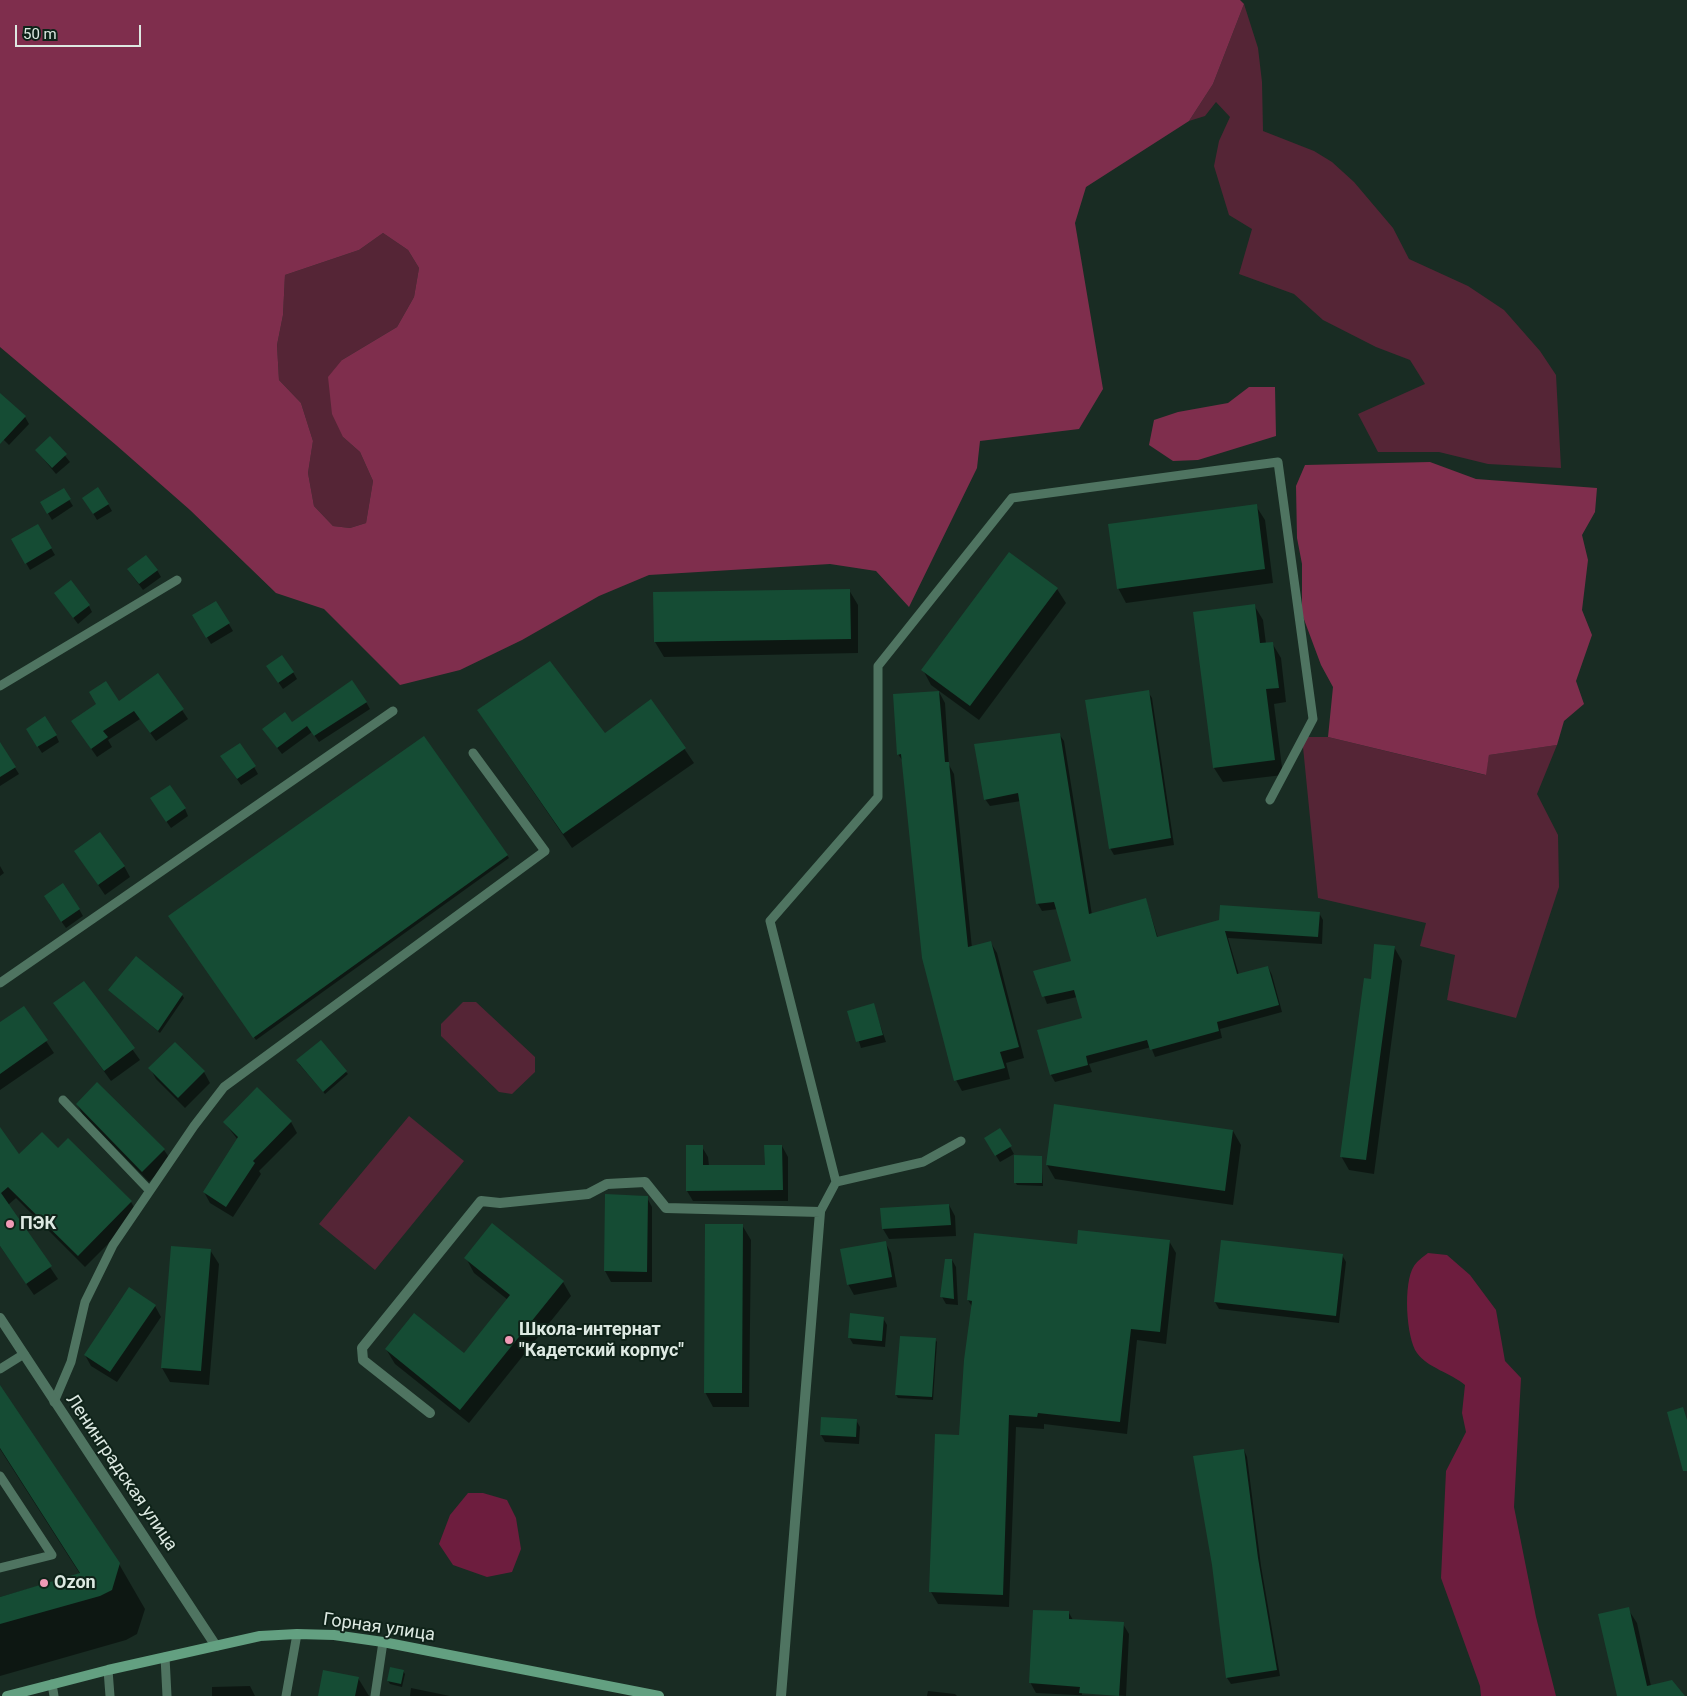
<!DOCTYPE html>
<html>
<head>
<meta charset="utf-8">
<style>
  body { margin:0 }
  #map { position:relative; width:1687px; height:1696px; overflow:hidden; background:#192c23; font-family:Roboto,sans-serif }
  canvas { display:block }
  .scale { position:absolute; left:15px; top:25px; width:126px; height:22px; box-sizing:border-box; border:2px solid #dde9e2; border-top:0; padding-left:6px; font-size:15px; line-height:18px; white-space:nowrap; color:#dde9e2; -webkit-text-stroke:4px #0f2319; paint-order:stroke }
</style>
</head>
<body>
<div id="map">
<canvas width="1687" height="1696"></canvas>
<div class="scale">50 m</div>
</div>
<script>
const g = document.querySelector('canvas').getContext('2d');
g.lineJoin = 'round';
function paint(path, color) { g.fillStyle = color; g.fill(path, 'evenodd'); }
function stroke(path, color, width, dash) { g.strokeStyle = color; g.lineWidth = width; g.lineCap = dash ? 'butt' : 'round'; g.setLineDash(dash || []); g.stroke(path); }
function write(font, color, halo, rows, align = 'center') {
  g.font = font + ' Roboto,sans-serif'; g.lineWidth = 4; g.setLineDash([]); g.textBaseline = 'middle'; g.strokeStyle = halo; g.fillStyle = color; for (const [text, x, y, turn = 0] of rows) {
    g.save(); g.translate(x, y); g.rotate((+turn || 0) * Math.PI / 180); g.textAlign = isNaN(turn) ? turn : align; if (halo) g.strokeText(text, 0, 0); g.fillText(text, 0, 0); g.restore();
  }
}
paint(new Path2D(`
  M1244,4L1258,48L1262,82L1263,131L1314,151L1332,162L1354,182L1393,228L1409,259L1468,286L1504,310L1540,351L1556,375L1561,468L1488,464L1439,452H1378L1358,414L1425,384L1410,360L1376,347L1323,320L1294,294L1239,274L1252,229L1229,215L1214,166L1219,141L1230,117L1216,102L1205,116L1189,121L1213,84Z
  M383,233L408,250L419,268L414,297L397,327L342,360L343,437L360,452L373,481L366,523L350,528L333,526L314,506L308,473L313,441L301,403L279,380L277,345L283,315L285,275L359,250Z
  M1302,737H1328L1485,775L1489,755L1557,745L1537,794L1558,835L1559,887L1516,1018L1447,1000L1455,955L1420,946L1426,923L1318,898Z
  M463,1002H476L535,1057V1072L512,1094L499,1092L441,1036V1024Z
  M409,1116L464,1161L375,1270L319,1224Z`), '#552536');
paint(new Path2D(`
  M0,0H1240L1244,4L1213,84L1189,121L1086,187L1075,223L1103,389L1079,429L980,441L977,468L909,607L876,571L830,564L649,575L599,596L522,640L460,670L400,685L324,609L276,593L190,510L116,445L0,347ZM383,233L408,250L419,268L414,297L397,327L342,360L328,377L332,414L343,437L360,452L373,481L366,523L350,528L333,526L314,506L308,473L313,441L301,403L279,380L277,345L283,315L285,275L359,250Z
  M1249,387H1275L1276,436L1198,460L1173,461L1149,445L1154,420L1178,412L1228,403Z
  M1430,462L1476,479L1597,488L1595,512L1582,535L1588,560L1582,610L1592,635L1576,681L1584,704L1564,721L1557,745L1489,755L1486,775L1328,737L1333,687L1321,665L1302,614V564L1297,538L1296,486L1305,465Z`), '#7f2e4d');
paint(new Path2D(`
  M1428,1253L1447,1255L1470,1275L1496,1310L1505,1361L1521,1378L1514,1507L1536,1617L1556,1696H1481L1480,1686L1441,1578L1446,1471L1466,1432L1462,1413L1465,1385C1451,1373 1428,1368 1417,1353C1406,1338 1403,1282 1414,1266C1417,1261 1423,1257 1428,1253Z
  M468,1493H483L507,1500L516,1518L521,1549L512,1572L487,1577L453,1565L439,1544L450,1515Z`), '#6d1d3e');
paint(new Path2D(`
  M0,396L25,417L29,424L9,445L0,436Z
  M50,437L70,462L56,474L36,450Z
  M63,490L73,506L52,520L42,503Z
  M108,504L112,511L97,520L88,505Z
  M1256,506L1265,520L1273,583L1126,603L1118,588Z
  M38,526L55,555L30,570L13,540Z
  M128,570H157L161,577L143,590Z
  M1057,589L1066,603L979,720L931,685L923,670Z
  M849,590L858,605V653L664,657L655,642Z
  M60,600L89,606L92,612L78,624Z
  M216,602L233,631L211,644L194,615Z
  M1254,605L1263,620L1266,644L1272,643L1281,658L1286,702L1274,704L1283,775L1223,782L1214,768Z
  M293,672L297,679L283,689L272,673Z
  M939,692L945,703L949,765L954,774L972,948L991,943L997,953L1024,1058L1006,1063L1010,1079L962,1091L956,1080L904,763L898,754Z
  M1148,692L1152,698L1174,845L1114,855L1110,848Z
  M651,700L694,763L572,848L478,711L605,735Z
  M119,702L182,710L188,719L156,741L140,719L108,740L112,747L97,757L78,730Z
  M366,702L370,709L319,742L312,732L282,754L268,736L292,723Z
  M1059,734L1064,741L1092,915L1146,900L1158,938L1319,913L1323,920L1322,944L1228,938L1239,975L1268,967L1272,975L1282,1012L1220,1029L1222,1038L1155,1057L1151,1047L1089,1064L1092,1072L1055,1082L1051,1075L1038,1031L1083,1019L1077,997L1047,1004L1035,972L1072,962L1058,909L1042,911L1038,904L1021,801L990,806L985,799Z
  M56,735L59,742L42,753L31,736Z
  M0,744L19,774L0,786Z
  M226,763L254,767L258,774L241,785Z
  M156,806L185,809L188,816L171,828Z
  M75,851L124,866L130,877L105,895Z
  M507,855L509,858L256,1040L171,919Z
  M0,866L4,873L0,876Z
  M49,904L79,909L83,916L66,928Z
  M1394,947L1402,961L1374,1174L1349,1170L1341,1156L1372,980Z
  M84,982L140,1060L111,1081L55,1004Z
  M110,990L182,995L184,998L160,1033Z
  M873,1004L886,1042L861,1048L849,1011Z
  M24,1008L54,1053L0,1090V1025Z
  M299,1064L346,1072L348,1074L325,1094Z
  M150,1068L204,1072L210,1083L185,1108L156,1079Z
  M257,1089L291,1122L297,1133L259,1171L261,1174L233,1217L210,1203L204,1192L238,1140L224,1122Z
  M77,1104L164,1150L171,1160L149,1182L83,1115Z
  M1000,1129L1014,1154L1000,1162L985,1138Z
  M0,1131L19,1156L58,1149L131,1202L138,1214L85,1267L16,1198L8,1205L58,1279L34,1295L0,1246Z
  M1233,1131L1241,1145L1233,1205L1055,1179L1047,1165Z
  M782,1146L788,1157V1201H693L687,1191L702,1147L708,1157L709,1166H766Z
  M1041,1157L1043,1186L1017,1185L1015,1182Z
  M606,1195L646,1196L652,1207V1282H611L605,1271Z
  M949,1205L955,1216L956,1236L889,1239L883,1229Z
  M742,1225L751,1240L749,1407H713L705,1392Z
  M1169,1241L1176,1253L1166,1344L1137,1340L1127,1434L1044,1424V1429L1016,1427L1009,1607L938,1604L931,1592L936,1435L960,1436L973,1308L968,1300L1078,1245Z
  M885,1242L891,1253L897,1287L854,1295L848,1284Z
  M210,1250L219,1264L209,1385L170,1382L162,1368Z
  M1342,1255L1346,1262L1339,1323L1219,1309L1215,1302Z
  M466,1258L563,1282L571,1296L469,1423L395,1364L386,1349L464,1355L508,1300L474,1273Z
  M952,1260L956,1267L958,1305L946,1304L942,1297Z
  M155,1306L161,1317L117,1382L91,1366L85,1355Z
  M883,1318L887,1325L885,1347L853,1344L849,1337Z
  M935,1339L937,1342L933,1400L898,1398L896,1395Z
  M0,1400L119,1564L145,1609L137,1634L126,1640L0,1676V1597L80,1574L0,1449Z
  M856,1420L860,1427L859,1444L825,1442L821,1435Z
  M1244,1450L1247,1457L1261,1566L1280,1676L1231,1684L1227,1678Z
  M1628,1609L1637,1623L1651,1686L1683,1696H1618Z
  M1069,1613L1073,1620L1123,1624L1129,1634L1126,1696L1082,1692V1695L1095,1696L1036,1693L1030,1682Z
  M403,1671L405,1674L402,1687L390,1684L388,1681Z
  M358,1678L369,1696H320Z
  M250,1686L255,1696H212V1687Z
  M411,1688L450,1696H410Z
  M928,1691L955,1694L957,1696H927Z`), '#0007');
paint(new Path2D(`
  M0,393L26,416L0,444Z
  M50,436L67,454L52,468L35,450Z
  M98,487L109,504L93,514L82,498Z
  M64,488L71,499L47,514L40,502Z
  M1257,504L1265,569L1117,589L1108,524Z
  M38,524L52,548L25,564L11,539Z
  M1009,552L1058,588L970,706L921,670Z
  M146,555L158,570L139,584L127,569Z
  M71,580L90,605L73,618L54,593Z
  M850,589L851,639L654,642L653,592Z
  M216,601L230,623L206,638L192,615Z
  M1255,604L1260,643L1273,642L1279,688L1266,689L1275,760L1213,768L1193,612Z
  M282,655L294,672L278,683L266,666Z
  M550,661L605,733L651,699L686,748L563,834L477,710Z
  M158,673L184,709L150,733L134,711L103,731L108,737L91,749L71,721L96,704L89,692L106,681L119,701Z
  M352,680L367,702L314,736L307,726L277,748L262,729L285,712L292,722Z
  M1149,690L1171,838L1109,849L1085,700Z
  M939,691L945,762H949L968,947L991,941L1019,1047L1000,1052L1005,1068L954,1081L922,958L901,754L897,755L893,694Z
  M45,716L57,735L37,747L26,729Z
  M1060,733L1089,914L1146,898L1157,937L1219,920L1220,905L1320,912L1318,937L1225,931L1237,974L1268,966L1279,1005L1217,1022L1219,1031L1150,1050L1147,1040L1086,1056L1088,1065L1050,1075L1037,1030L1082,1018L1074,990L1042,997L1033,971L1071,961L1054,902L1036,904L1018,793L984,800L974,744Z
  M424,736L508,855L253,1038L168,916Z
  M0,742L16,767L0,777Z
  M240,743L256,766L237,779L220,756Z
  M170,785L186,808L166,822L150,798Z
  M100,832L125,866L98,885L74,851Z
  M63,883L80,909L61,922L44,896Z
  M1374,944L1395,946L1366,1160L1340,1157L1364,978L1371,979Z
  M136,956L183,994L158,1031L108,990Z
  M84,981L135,1048L104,1071L53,1003Z
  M874,1003L883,1035L856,1042L847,1011Z
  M24,1006L48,1040L0,1074V1022Z
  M321,1040L347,1071L323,1092L296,1060Z
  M175,1042L205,1071L178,1098L148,1068Z
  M97,1082L165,1149L142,1172L76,1104Z
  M257,1087L292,1121L253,1161L255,1163L226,1207L203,1192L238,1137L223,1122Z
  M1054,1104L1233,1130L1225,1191L1046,1165Z
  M0,1127L19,1154L42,1132L58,1148L68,1138L132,1201L78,1256L8,1187L1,1193L52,1266L26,1284L0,1246Z
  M1000,1128L1012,1146L995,1156L984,1138Z
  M686,1145H703V1165H765L764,1145H782L783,1190L686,1191Z
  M1014,1155L1042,1156V1183H1014Z
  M605,1194L648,1196L647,1272L604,1271Z
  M949,1204L951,1225L882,1229L880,1208Z
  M492,1223L564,1281L460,1410L385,1349L414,1313L464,1353L510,1295L464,1258Z
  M705,1224H743L742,1393H704Z
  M1078,1230L1170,1240L1160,1332L1131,1329L1120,1422L1038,1413L1037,1417L1009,1415L1003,1595L929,1592L935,1434L959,1435L964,1360L972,1301L967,1300L974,1233L1077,1244Z
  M1221,1240L1343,1254L1336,1316L1214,1302Z
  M886,1241L892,1277L847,1285L840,1249Z
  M171,1246L211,1249L201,1371L161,1368Z
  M945,1259H952L954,1299L940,1297Z
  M129,1287L156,1305L110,1372L84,1355Z
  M850,1313L884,1317L882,1341L848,1338Z
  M900,1336L936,1338L932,1397L895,1395Z
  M0,1385L120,1563L112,1590L100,1596L0,1624V1597L80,1573L0,1448Z
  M1683,1407L1687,1420V1471H1683L1667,1412Z
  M821,1417L857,1419L856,1437L820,1435Z
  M1244,1449L1258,1558L1277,1670L1226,1678L1212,1565L1193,1456Z
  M1629,1607L1647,1686L1672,1680L1685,1696H1617L1598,1614Z
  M1033,1610L1069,1611V1619L1124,1622L1119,1696L1079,1693L1080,1687L1029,1683Z
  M390,1667L404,1670L401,1684L387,1681Z
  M323,1670L359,1677L355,1696H318Z`), '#154c34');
stroke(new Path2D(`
  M0,686L177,580
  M0,983L393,711
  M63,1100L149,1190
  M836,1182L770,921L878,797V666L1012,498L1278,462L1313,719L1270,800
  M820,1212L836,1182L923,1162L961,1141
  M0,1369L24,1354
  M54,1402L71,1362L85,1302L113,1245L194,1126L224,1087L545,851L473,753
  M0,1476L52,1555L0,1568
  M165,1657L167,1696
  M108,1670L110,1696
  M52,1684L54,1696
  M286,1696L297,1634
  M375,1696L383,1642`), '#4f7461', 9);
stroke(new Path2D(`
  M0,1318L216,1646
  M430,1413L363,1360L362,1348L481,1201L500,1203L588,1194L607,1184L645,1182L666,1208L820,1212L781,1696`), '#4f7461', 10);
stroke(new Path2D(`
  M7,1696L108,1670L260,1636L297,1634L334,1635L383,1642L659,1696`), '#63a081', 10);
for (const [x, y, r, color] of [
  [10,1224,5,"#f09ab6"],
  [509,1340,5,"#f09ab6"],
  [44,1583,5,"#f09ab6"]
]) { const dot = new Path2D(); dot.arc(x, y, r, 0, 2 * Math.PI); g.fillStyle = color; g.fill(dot); stroke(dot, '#0f2319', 2); }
write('bold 18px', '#dde9e2', '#0f2319', [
  ["ПЭК",20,1224],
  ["Школа-интернат",519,1330],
  ["\"Кадетский корпус\"",519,1351],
  ["Ozon",54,1583]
], 'left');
write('18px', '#dde9e2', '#0f2319', [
  ["Ленинградская улица",121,1473,56],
  ["Горная улица",379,1628,8]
]);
</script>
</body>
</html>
